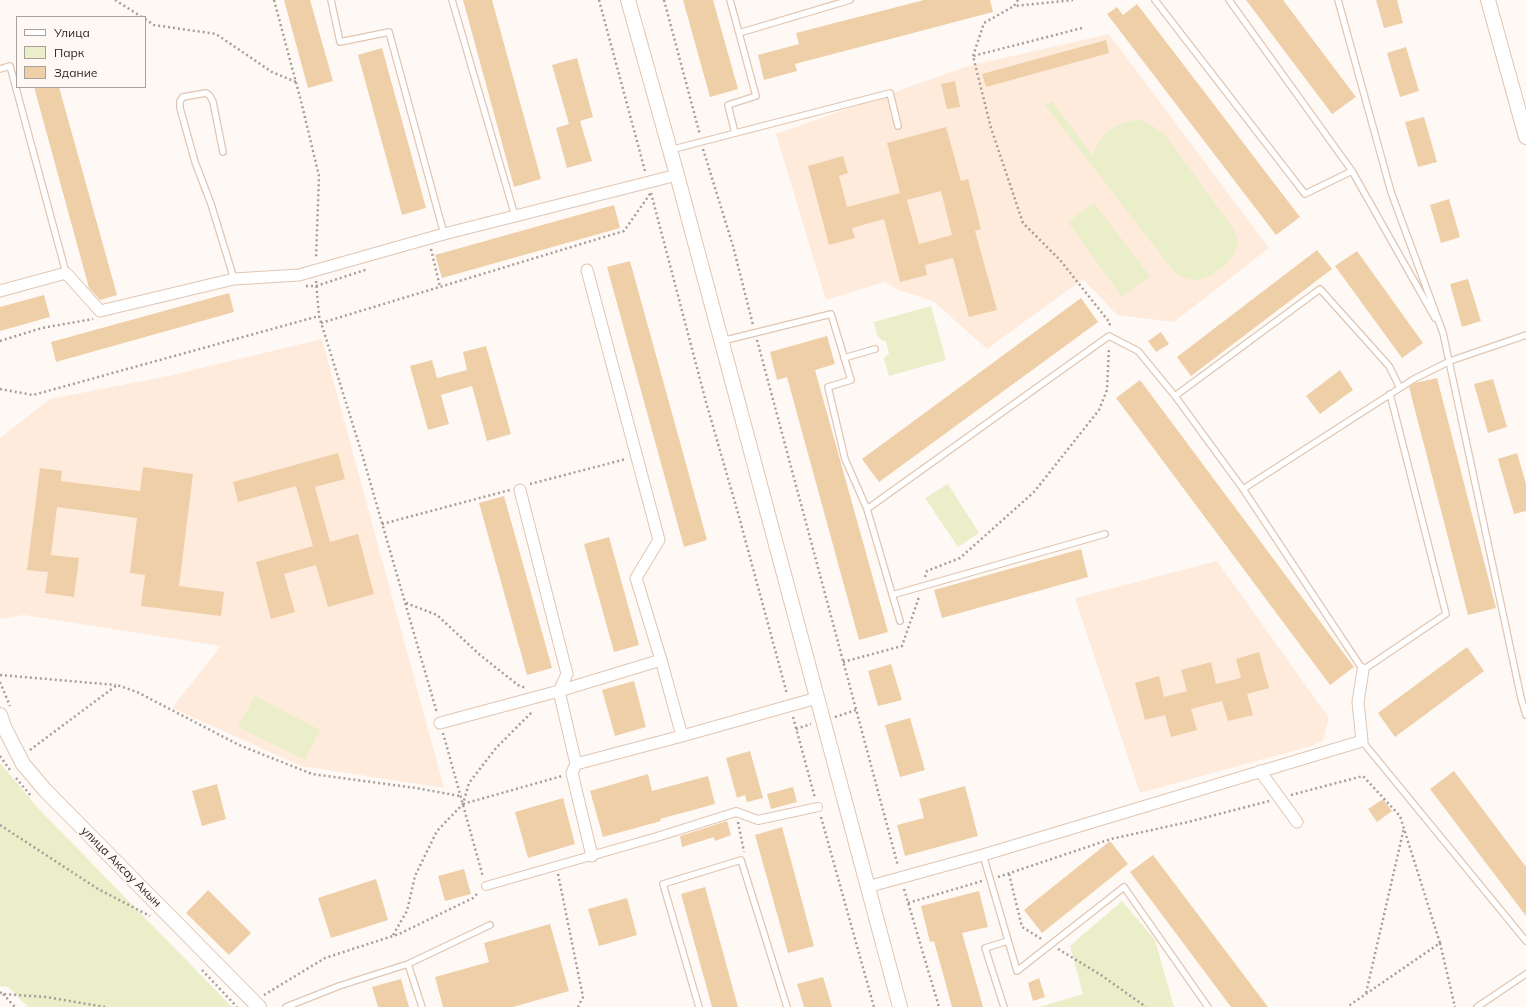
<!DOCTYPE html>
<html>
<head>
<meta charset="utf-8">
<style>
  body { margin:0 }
  #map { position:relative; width:1526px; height:1007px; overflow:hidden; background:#fff9f5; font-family:Mulish,sans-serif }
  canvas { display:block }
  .legend { position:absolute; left:16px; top:16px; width:130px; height:72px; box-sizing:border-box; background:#fff9f5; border:1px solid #a9a19c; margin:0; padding:5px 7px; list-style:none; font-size:12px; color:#271e17 }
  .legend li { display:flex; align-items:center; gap:8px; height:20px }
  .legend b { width:20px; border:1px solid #a9a19c }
</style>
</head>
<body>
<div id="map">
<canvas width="1526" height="1007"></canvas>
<ul class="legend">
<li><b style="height:5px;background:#fff"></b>Улица</li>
<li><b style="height:11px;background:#eaeec9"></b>Парк</li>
<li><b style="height:11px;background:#efcfa7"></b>Здание</li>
</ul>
</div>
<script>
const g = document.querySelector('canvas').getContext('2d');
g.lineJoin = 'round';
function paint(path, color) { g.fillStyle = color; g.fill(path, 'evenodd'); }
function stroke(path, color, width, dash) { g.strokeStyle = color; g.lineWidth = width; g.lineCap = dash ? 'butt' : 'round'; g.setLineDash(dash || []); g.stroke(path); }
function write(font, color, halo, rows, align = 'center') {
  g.font = font + ' Mulish,sans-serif'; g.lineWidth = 4; g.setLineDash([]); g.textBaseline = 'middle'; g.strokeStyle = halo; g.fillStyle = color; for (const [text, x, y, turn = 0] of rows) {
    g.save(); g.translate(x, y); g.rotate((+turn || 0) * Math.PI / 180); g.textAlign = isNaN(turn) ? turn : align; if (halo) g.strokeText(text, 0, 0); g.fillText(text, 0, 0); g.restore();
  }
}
paint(new Path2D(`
  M1109,34L1269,248L1174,322L1117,315L1083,279L987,349L933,301L899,290L884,282L826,300L776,134L968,66Z
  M322,339L444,788L301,766L172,708L221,646L24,615L0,619V438L50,399L168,376Z
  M1217,561L1329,718L1323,741L1311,746L1140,793L1075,598Z`), '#ffebdc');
paint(new Path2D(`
  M1052,101L1093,156C1099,138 1110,125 1130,121C1132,121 1136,120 1139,120C1148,121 1157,129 1164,134L1233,228C1235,233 1239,240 1237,246C1234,261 1211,279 1196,280C1189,280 1181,276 1175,273L1045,105Z
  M1094,203L1150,276L1122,297L1068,222Z
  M931,306L946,360L889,376L884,359L886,356L889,354L886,341C876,341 876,329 874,322Z
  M948,484L979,533L958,547L925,498Z
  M255,696L320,730L305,760L238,727Z
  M0,763L38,808L232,1007H28L8,987L0,986Z
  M1122,901L1155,940L1174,1007H1039L1083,994L1070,946Z`), '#eaeec9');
paint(new Path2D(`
  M284,0H310L333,81L308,88Z
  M463,0H492L541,179L514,187Z
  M683,0H713L738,89L710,97Z
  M924,0H990L993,12L795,64L797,71L764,80L758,55L799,44L796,33Z
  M1246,0H1283L1356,97L1332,114Z
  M1376,0H1397L1403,23L1384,28Z
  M1137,4L1300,217L1276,235L1107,14L1117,7L1123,15Z
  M1106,40L1109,53L986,87L982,74Z
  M1406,47L1419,91L1400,97L1387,53Z
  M382,48L426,208L402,215L358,55Z
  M577,58L593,117L580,121L592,161L567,168L556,128L569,124L552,65Z
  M955,81L960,107L947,109L941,84Z
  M34,87H59L117,295L100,300L89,288Z
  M1424,117L1437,162L1418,167L1405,122Z
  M946,127L961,181L968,179L981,229L975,231L997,310L969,317L953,258L925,265L927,275L900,282L884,219L852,228L855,238L829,245L808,166L843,156L848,173L839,176L847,207L900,193L887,143ZM941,191L952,235L919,244L907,200Z
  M1449,199L1460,237L1441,243L1430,205Z
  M614,205L620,228L442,278L435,255Z
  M1317,250L1332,269L1191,376L1177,357Z
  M1357,251L1423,343L1402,358L1335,266Z
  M630,261L707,540L684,547L607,267Z
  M1468,279L1481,321L1462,327L1450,284Z
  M229,293L234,312L56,362L51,342Z
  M44,295L50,317L0,331V307Z
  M1081,298L1098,322L879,482L862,459Z
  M1161,332L1169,344L1156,352L1148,341Z
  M827,336L835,364L815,370L888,632L859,640L787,377L777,380L770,352Z
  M486,346L511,434L487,441L472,386L441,395L449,424L428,430L410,366L432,360L437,378L467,370L463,352Z
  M1340,370L1353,390L1320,414L1306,396Z
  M1437,378L1496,608L1468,615L1409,387L1415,383Z
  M1493,379L1507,427L1488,433L1474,384Z
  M1140,380L1354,667L1330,685L1116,398Z
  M338,453L345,479L315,487L330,542L358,534L374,594L328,607L316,565L284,574L295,612L271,619L256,562L313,546L296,486L238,502L233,482Z
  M1517,453L1526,484V511L1514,514L1498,459Z
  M143,467L193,474L179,586L224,592L221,616L141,606L145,575L130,573L137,518L57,507L51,555L79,558L74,597L45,593L48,572L27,570L40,468L62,471L61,481L140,491Z
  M504,496L552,668L527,675L479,503Z
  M609,537L639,645L614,652L584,544Z
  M1081,549L1088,577L942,618L934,590Z
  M1467,647L1484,671L1395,737L1378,713Z
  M1259,652L1269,688L1247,694L1253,715L1228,721L1222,701L1191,709L1197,730L1171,737L1165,715L1145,720L1135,683L1159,676L1164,697L1187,691L1181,670L1211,662L1216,684L1241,678L1236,659Z
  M891,664L902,700L878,706L868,671Z
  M634,681L646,727L615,736L602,690Z
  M910,718L925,770L900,777L885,725Z
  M750,751L763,798L747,802L745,795L737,798L726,758Z
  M1454,771L1526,867V916L1430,789Z
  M648,774L652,791L708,776L715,804L660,819L661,821L603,837L590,791Z
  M217,784L226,819L202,826L192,791Z
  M965,786L978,836L905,856L897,825L924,818L919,799Z
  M793,787L797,802L771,809L767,794Z
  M563,798L575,844L528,858L515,812Z
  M1383,799L1392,811L1377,822L1368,809Z
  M727,821L731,835L715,841L714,837L682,847L680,836Z
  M782,827L814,946L788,953L755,835Z
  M1110,841L1128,864L1042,933L1024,910Z
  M1153,855L1268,1007H1231L1130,872Z
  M464,869L471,894L445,901L438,876Z
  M376,879L388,920L331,938L318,898Z
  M705,887L738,1007H712L681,894Z
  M208,890L251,933L229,955L186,913Z
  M979,891L988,927L962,933L983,1007H952L934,941L930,942L921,906Z
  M627,898L637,935L599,946L588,909Z
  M550,924L569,991L513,1007H443L435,977L489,962L484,943Z
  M823,977L832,1007H804L797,984Z
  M1039,978L1045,997L1033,1001L1028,983Z
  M401,979L409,1007H378L372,987Z`), '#efcfa7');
const service = new Path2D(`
  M331,0L340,42L389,32L444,234
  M452,0L515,216
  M730,0L739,33L850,0
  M1155,0L1305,194L1352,171
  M1229,0L1352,171L1435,318
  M1338,0L1391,192L1443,333L1521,698L1526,715
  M0,69L10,66L66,273
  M735,133L728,105L756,96L739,33
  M670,150L890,93L898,126
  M223,152L213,102L210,96L206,93L183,97L180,101V108L195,162L211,204L234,279
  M722,341L831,314L851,380L828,387L845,459L867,509L1109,336L1138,351L1175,396L1243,489L1363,670L1446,614L1390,394
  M844,358L875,349
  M1175,396L1320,289L1389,366L1400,388
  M1243,489L1414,379L1450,361L1526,335
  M867,509L900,621
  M892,595L1105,534
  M1362,741L1526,941
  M983,855L1017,971L1124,887L1208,1007
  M408,964L422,1007
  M286,1007L339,986L408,964L490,925
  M699,1007L663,884L741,860L787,1007
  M1004,1007L985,948L1008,941
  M1477,1007L1526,974`);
const pedestrian = new Path2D(`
  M486,886L657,837L736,812L758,820L818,807`);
const minor = new Path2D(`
  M587,270L659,540L636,578L661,660L682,736L817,698
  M0,291L66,273L100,311L234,279L299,275L444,234L677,175
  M520,490L567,674L559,691L576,764L682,736
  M440,723L559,691L661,660
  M576,764L572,773L592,856
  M1260,771L1297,822
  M867,887L983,855L1362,741L1358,702L1363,670`);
const tertiary = new Path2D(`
  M628,0L677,175L900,1007
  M1488,0L1526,137
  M0,715L4,727L23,764L45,790L259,1007`);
stroke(service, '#e0c6b2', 8);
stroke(pedestrian, '#e0c6b2', 10);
stroke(minor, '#e0c6b2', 13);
stroke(tertiary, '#e0c6b2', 16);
stroke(new Path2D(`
  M115,0L142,17
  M274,0L301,101L319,176L316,258
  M599,0L645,171
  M664,0L700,135
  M1018,0L1014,6L1073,0
  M145,19L154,25L216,34L272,72L296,82
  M1082,28L973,56L991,128L1023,223L1060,260L1110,323L1109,328
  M973,56L984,23L1014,6
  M703,149L733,246L753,325
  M651,193L706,402L738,513L787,694
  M431,249L440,287
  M316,281L319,316L362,454L437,713
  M306,286H316L368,269
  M321,323L624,231L650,194
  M757,340L898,866
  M0,341L42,328L93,319
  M0,389L33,395L319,316
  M530,484L626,459
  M382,524L510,490
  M925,577L927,571L960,558L1034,492L1099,410L1107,390L1109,347
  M406,603L437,615L480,655L518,685L526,688
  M843,662L902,646L919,597
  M0,675L116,685
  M0,682L10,706
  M793,717L815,798
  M835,717L856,710
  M796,729L811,724
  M443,733L483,877
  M30,750L117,685L137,692L239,745L312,774L416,788L460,796
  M0,756L10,770
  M16,778L31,796
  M1291,795L1363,776L1400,816L1440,943L1347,1007
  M463,804L562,776
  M821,817L874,1007
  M738,822L744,852
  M0,825L98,889L150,916
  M558,874L583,997L578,1007
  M1009,874L1022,927L1043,940
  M998,877L1111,839L1188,822L1269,801
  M904,889L939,1007
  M908,903L982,881
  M393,935L407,911L415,876L437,831L463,804L469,783L496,748L533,711
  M1440,943L1455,1007
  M1058,949L1101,975L1146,1007
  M202,970L237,1007
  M0,992L2,994L46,997L105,1007
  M1366,993L1404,828
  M3,994L15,1007
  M264,995L325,958L399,934L473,898L479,892`), '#a59d98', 2.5, [2, 3]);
stroke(service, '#fff', 5.5);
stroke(pedestrian, '#fff', 8);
stroke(minor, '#fff', 11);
stroke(tertiary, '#fff', 14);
write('12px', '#271e17', '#fff9f5', [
  ["улица Аксау Акын",121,867,45]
]);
</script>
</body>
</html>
